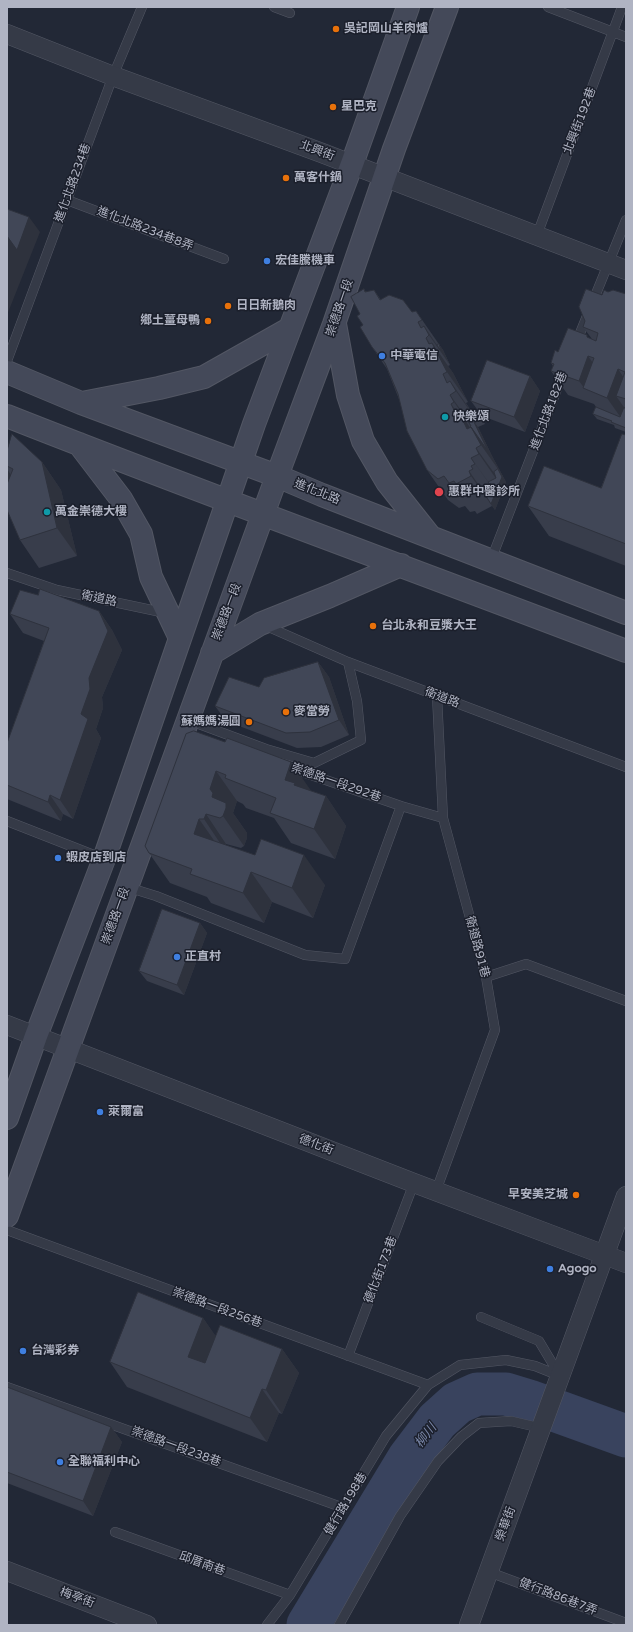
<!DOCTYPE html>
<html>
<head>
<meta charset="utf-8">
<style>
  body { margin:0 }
  #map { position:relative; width:633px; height:1632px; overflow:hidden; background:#222836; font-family:"Varela Round",sans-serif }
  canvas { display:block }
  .frame { position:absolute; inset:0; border:8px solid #b0b4c3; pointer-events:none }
</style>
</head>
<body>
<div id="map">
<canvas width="633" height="1632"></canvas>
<div class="frame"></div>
</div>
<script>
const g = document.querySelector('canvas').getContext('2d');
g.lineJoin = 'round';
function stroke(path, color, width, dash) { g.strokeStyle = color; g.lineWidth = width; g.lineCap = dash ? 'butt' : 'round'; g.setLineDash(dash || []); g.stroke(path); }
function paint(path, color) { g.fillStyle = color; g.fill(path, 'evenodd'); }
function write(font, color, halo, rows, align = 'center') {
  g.font = font + ' "Varela Round","Noto Sans TC",sans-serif'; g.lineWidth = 3; g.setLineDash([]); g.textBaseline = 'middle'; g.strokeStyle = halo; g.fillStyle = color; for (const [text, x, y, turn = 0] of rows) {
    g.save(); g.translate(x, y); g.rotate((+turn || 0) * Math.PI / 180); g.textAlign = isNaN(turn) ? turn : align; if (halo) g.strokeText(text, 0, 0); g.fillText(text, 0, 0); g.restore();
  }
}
stroke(new Path2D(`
  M308,1625L409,1458L437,1421L457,1403L477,1394H506L529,1401L626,1436`), '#39435e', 43);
const service = new Path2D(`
  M274,7L290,13
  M548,7L626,37
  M67,200L224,259
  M537,235L622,7
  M576,343L626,220
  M7,361L113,76L142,7
  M491,560L564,371
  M7,573L57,590L161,612L164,617
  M264,625L348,662L626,767
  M188,720L266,749L314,763L361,740L357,701L348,662
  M285,766L401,806L443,818
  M7,821L104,859
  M127,887L156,896L305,955L345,959L401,806
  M486,977L526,964L626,1001
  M436,1191L495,1030L486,977L443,818L437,696
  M7,1230L428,1385
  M481,1317L539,1341L560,1376
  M348,1356L414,1183
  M7,1387L344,1508
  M115,1532L290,1595
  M489,1572L626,1623
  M267,1625L290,1595L386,1436L428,1385L460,1365L506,1360L535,1366L560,1376
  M339,1625L400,1516L438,1461L461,1437L479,1423L511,1421L541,1428`);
const minor = new Path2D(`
  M7,34L113,76L322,153L626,270
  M7,1025L414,1183L626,1263
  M7,1571L147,1625
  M469,1625L626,1196`);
const secondary = new Path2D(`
  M335,324L348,395L363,441L387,482L429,535
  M7,372L81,403L277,476L322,495L626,613
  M82,403L159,388L204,377L289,329
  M7,416C212,497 420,572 626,651
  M79,444L121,499L141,534L151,577L180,638
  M212,653L260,624L330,596L401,565
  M7,1118L36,1036L104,859L254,424L352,164L408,7
  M7,1216L277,476L334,324L394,149L447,7`);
stroke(service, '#535764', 10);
stroke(minor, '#535764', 20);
stroke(secondary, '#535764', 24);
stroke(service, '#353a47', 9);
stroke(minor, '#353a47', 19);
stroke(secondary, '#444959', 22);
paint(new Path2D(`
  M364,289L366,292L374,290L381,300L412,312L416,311L443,350L450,365L448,366L453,373L468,402L466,403L474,415L481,418L485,424L478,427L492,456L506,482L495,510L491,504L492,506L477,514L475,511L470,512L465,506L459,508L448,500L427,470L387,369L372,347L363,325L360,314Z
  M626,294V432L615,428L614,425L597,419L593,414L596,407L594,404L568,395L551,371L553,366L551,363L558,352L589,338L592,339L583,327L602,295Z
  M530,376L540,391L525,432L482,416L471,401Z
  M626,435V566L549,536L528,506L601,488Z
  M7,451L42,462L61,490L77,556L39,568L20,540L7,510Z
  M99,611L112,630L122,650L102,697L103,708L96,729L101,738L73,819L63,814L61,821L7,799V743L44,641L23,633L10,614Z
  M318,662L329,677L349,735L321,747L297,748L226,721L215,706Z
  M186,734L312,792L326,796L346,826L335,859L291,843L274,818L246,808L243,804L237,801L233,813L247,833V838L244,846L241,848L226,844V845L325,885L313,918L272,902L264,923L211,903L207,897L170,883L149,853Z
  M200,923L207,933L184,995L147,981L139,971Z
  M203,1318L216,1337L282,1349L299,1373L282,1414L279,1413L267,1442L127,1387L110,1362Z
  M7,1387L111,1427L122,1442L93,1516L7,1483Z`), '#383d4b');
paint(new Path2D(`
  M29,217L40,232L7,315V236Z
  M416,311L443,350L450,365L429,335L424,326L441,351L439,344Z
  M426,338L438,356L432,343L453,373L468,402L447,372L429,344Z
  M588,356L605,380L585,389L579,381Z
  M618,369L626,381L616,396L626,410L624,422L607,398Z
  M530,376L540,391L525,432L514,417Z
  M450,381L471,411L477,421L456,391Z
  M450,395L471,424L475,432L454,402Z
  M451,404L465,424L458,410L475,435L471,427L474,422L478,427L492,456L506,482L495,510L471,476L469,471L490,501L494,498L471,466L494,498L496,493L471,458L492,487L499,483L479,454L476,448L497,477L498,469L481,445L479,446L455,412Z
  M42,462L61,490L77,556L57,528Z
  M7,469L15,481L7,503Z
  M99,611L112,630L122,650L102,697L103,708L96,729L101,738L73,819L60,800L81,714L89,678Z
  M318,662L329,677L349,735L339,720Z
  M291,762L312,792L308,803L285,780Z
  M216,771L237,801L233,813L247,833V838L244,846L223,816L212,797L210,789Z
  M50,795L63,814L61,821L48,802Z
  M326,796L346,826L335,859L314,829Z
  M206,814L226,844L224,849L204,819Z
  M199,819L220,849L194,834Z
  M304,855L325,885L313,918L292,888Z
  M251,872L272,902L264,923L243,893Z
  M200,923L207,933L184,995L177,985Z
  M203,1318L220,1342L205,1381L188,1357Z
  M282,1349L299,1373L282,1414L266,1390Z
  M262,1389L279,1413L267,1442L250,1418Z
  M111,1427L122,1442L93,1516L83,1501Z`), '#2e323d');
const building = new Path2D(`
  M7,209L29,217L17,250L7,236Z
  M364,289L365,292L374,290L380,300L389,295L403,300L412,312L416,311L422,320L418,322L421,328L424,326L429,335L426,338L429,344L432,343L447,372L443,374L447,383L450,381L456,391L450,395L454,402L451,404L455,412L458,410L467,429L471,427L481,445L476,448L479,454L471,458L475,464L471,466L473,469L469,471L471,476L456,484L454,481L449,483L444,476L438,479L427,470L407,431L398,394L385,363L372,347L360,327L363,325L357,316L360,314L351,297Z
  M586,289L602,295L604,290L608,292L613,290L626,294V399L616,396L625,372L618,369L607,398L583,388L594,358L588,356L579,381L551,371L554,364L551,363L555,350L558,352L568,328L587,335V337L596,341L598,333L583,327L585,321L579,307Z
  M439,344L441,351L437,345Z
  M487,360L530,376L514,417L471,401Z
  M596,407L620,417L624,407L626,410V428L611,422L612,421L593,414Z
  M478,413L481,419L474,422L488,451L471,427H470L471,426L467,419Z
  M12,434L42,462L57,528L20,540L7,510V484L13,469L7,466V451Z
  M622,434L626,435V544L528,506L544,466L601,488Z
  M498,469L502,477L491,504L486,496L490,494L488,490L493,489L488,482L496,478L494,472Z
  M40,589L99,611L108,631L89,678L90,689L81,714L88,719L60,800L50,795L48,802L7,785V743L49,628L10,614L20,590L38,595Z
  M318,662L339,720L310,732L286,733L215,706L229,677L259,687L264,678Z
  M194,731L225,742L227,738L291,762L285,780L295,783L294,785L326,796L314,829L270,813L276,798L225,778L226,775L216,771L210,789L213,793L212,797L226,803V808L223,816L220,818L206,814L204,819H199L194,834L255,855L261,839L304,855L292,888L251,872L243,893L190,874L192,869L149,853L145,846L186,734Z
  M162,909L200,923L177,985L139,971Z
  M138,1292L203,1318L188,1357L205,1363L220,1325L282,1349L266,1390L262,1389L250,1418L110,1362Z
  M7,1387L111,1427L83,1501L7,1472Z`);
paint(building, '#414757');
stroke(building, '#2e323d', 1);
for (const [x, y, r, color] of [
  [336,29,4,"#e8710a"],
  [333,107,4,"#e8710a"],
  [286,178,4,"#e8710a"],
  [267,261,4,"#3f7fe0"],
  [228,306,4,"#e8710a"],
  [208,321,4,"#e8710a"],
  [382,356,4,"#3f7fe0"],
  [445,417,4,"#0f9aa8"],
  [439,492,5,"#e0444e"],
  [47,512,4,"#0f9aa8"],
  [373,626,4,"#e8710a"],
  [286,712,4,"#e8710a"],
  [249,722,4,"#e8710a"],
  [58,858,4,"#3f7fe0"],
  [177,957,4,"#3f7fe0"],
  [100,1112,4,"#3f7fe0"],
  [576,1195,4,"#e8710a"],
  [550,1269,4,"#3f7fe0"],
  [23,1351,4,"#3f7fe0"],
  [60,1462,4,"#3f7fe0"]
]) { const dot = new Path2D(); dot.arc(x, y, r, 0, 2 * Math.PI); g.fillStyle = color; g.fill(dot); stroke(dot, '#1b1f2b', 1.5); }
write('bold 12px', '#b0b4c3', '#1b1f2b', [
  ["吳記岡山羊肉爐",344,29],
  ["星巴克",341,107],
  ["萬客什鍋",294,178],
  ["宏佳騰機車",275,261],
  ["日日新鵝肉",236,306],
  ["鄉土薑母鴨",200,321,"right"],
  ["中華電信",390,356],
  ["快樂頌",453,417],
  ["惠群中醫診所",448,492],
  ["萬金崇德大樓",55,512],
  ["台北永和豆漿大王",381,626],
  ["麥當勞",294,712],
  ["蘇媽媽湯圓",241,722,"right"],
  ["蝦皮店到店",66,858],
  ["正直村",185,957],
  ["萊爾富",108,1112],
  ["早安美芝城",568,1195,"right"],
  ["Agogo",558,1269],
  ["台灣彩券",31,1351],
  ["全聯福利中心",68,1462]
], 'left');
write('12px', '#b0b4c3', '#1b1f2b', [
  ["北興街192巷",580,121,-69],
  ["北興街",317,151,21],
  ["進化北路234巷",73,183,-70],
  ["進化北路234巷8弄",145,229,21],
  ["崇德路一段",340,308,-71],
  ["進化北路182巷",549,411,-69],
  ["進化北路",317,492,22],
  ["衛道路",99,599,12],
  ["崇德路一段",227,612,-69],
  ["衛道路",442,698,21],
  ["崇德路一段292巷",336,783,19],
  ["崇德路一段",116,916,-70],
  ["衛道路91巷",477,947,75],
  ["德化街",316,1145,21],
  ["德化街173巷",381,1270,-69],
  ["崇德路一段256巷",217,1308,20],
  ["崇德路一段238巷",176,1447,20],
  ["健行路198巷",346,1504,-59],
  ["榮華街",506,1524,-70],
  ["邱厝南巷",202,1564,20],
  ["健行路86巷7弄",558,1597,21],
  ["梅亭街",77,1598,21]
]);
write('italic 13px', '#7a87a9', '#1b1f2b', [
  ["柳川",426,1436,-52]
]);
</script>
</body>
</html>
